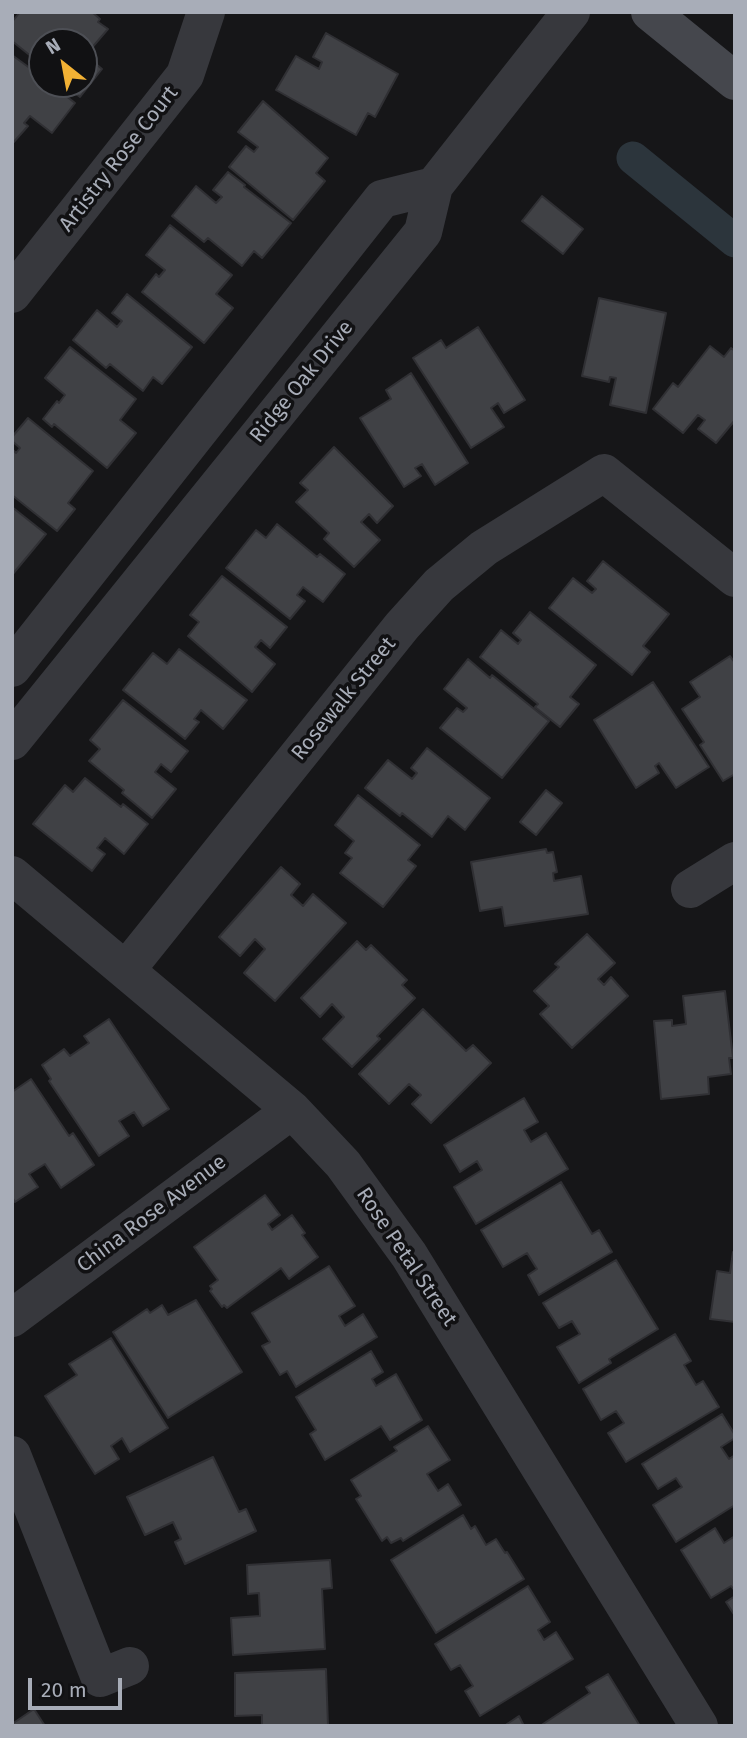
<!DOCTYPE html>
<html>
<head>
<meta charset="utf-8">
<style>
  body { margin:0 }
  #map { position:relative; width:747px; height:1738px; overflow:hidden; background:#161618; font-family:"Fira Sans",sans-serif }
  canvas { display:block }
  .frame { position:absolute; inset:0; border:14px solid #a8adb8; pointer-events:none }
  .north { position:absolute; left:28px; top:28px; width:70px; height:70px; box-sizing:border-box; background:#111113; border:2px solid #4d4f55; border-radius:50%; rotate:329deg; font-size:19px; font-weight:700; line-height:28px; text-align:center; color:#a8adb8 }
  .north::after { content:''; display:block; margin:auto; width:24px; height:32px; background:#f2b134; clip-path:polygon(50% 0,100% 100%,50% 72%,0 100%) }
  .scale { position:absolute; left:28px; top:1678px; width:94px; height:32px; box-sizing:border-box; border:4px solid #a8adb8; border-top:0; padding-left:9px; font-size:21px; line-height:24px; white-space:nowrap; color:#a8adb8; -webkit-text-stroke:5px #111113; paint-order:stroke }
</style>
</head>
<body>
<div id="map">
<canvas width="747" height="1738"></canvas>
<div class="frame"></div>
<div class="north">N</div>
<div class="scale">20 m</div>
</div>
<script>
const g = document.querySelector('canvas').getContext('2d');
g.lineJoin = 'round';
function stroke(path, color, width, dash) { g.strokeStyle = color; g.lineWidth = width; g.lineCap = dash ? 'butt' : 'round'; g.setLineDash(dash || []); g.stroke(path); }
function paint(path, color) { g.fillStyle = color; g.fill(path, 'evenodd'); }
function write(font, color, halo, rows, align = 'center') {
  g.font = font + ' "Fira Sans",sans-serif'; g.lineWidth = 7; g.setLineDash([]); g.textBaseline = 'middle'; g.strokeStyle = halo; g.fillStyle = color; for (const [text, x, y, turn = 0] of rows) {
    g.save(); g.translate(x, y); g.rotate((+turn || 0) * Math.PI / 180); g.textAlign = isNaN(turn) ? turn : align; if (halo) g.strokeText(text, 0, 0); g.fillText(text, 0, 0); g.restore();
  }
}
stroke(new Path2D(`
  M633,158L735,241`), '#2c353c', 33);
const building = new Path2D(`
  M20,12H92L100,19L98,22L108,29L90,50L86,47L84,49V42H42V65L12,41V22Z
  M326,33L398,74L375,117L368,113L356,135L276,90L296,56L319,69L322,62L313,57Z
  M84,54L102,69L80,97L63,84H84Z
  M12,55L42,77V84H51L75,103L52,133L30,116L24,123L28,126L12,144Z
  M263,101L328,158L316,173L325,181L293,220L229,167L246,146L254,152L258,147L238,132Z
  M228,172L245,185L244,187L291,223L262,258L254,251L242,266L208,238L204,242L172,216L196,186L216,203L222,197L213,190Z
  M542,196L583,229L563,254L522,221Z
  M170,225L232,275L216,294L233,308L204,343L142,292L156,274L159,277L165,270L146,255Z
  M127,294L192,347L162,384L153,377L143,391L110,364L106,368L73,340L97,310L117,327L122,321L112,313Z
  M599,298L666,313L646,413L610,405L616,378L610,377L609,382L582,376Z
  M478,327L525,400L504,413L498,403L491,408L504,427L471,448L413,358L441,340L446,348Z
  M710,346L724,357L731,348L735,351V420L716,443L698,429L705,420L698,415L683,433L653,409L673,383L678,387Z
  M70,347L136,399L120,420L136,433L107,468L54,424L52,427L43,419L57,401L59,403L65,395L45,378Z
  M411,373L468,463L435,485L422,464L415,468L421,476L404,487L360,418L391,399L386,390Z
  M28,418L93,471L68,503L75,509L57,531L12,495V449L16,453L20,448L12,441V437Z
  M334,447L393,506L377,523L369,514L361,522L380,540L354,567L324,539L329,533L296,502L308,490L300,483Z
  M12,507L46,534L12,575Z
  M277,524L317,557L320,554L345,574L323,602L303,587L297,595L305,601L290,619L226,568L256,530L266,538Z
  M603,561L669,614L643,646L650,652L632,675L549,608L573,578L592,593L596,589L587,581Z
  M222,576L287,627L270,648L261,640L255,647L275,664L252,692L188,636L199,622L190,615Z
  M530,612L596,665L570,697L579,704L560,727L535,707L538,704L480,657L501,630L518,644L521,640L513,633Z
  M179,649L247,700L223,729L201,710L194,719L199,722L185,739L123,690L153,653L167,664Z
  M730,656L735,663V774L723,781L700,745L704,742L682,709L700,697L690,682Z
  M468,659L490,678L492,675L549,721L502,778L440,728L457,708L463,712L467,708L444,689Z
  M653,682L709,767L676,788L659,763L655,766L659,773L636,788L594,720Z
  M123,700L188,751L171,772L161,764L155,772L176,789L152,818L122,793L124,790L89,761L100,749L90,740Z
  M427,748L490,798L465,830L448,816L432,837L402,813L400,816L365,788L388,760L412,779L417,773L411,768Z
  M85,778L121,807L123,804L148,824L124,854L105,838L97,848L105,854L92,871L33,824L65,785L73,792Z
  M546,790L562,803L536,835L520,822Z
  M358,795L420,845L408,860L416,866L383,907L340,873L352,858L345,853L354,841L335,825Z
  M546,849L547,853L553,852L557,872L553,873L554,881L581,876L588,914L505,926L502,907L480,911L471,862Z
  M281,867L300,884L291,895L303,906L313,894L346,923L275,1001L244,973L265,949L255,939L240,956L219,937Z
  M587,934L615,963L598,979L604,985L611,977L628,996L572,1048L540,1014L549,1006L534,991L559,967L555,964Z
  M357,941L366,950L371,945L407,980L402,985L415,998L377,1036L380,1039L352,1067L323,1039L344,1017L332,1004L320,1017L301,998Z
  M725,991L733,1058H729L731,1074L708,1077L709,1094L661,1099L654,1021L672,1020V1026L686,1024L683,996Z
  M423,1009L466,1051L473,1045L491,1063L431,1123L412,1104L421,1095L409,1084L389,1104L359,1074Z
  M109,1019L169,1109L143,1126L134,1112L119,1121L129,1136L99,1156L49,1081L51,1079L42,1065L64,1049L70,1056L89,1043L84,1036Z
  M31,1079L69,1136L73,1133L94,1165L61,1188L45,1164L29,1174L38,1187L15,1202L12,1197V1092Z
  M524,1098L538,1122L524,1130L531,1142L546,1133L568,1169L476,1224L454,1187L482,1170L477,1161L460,1172L444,1145Z
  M561,1182L592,1234L599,1230L612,1252L539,1295L528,1275L537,1269L527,1253L503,1267L481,1230Z
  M265,1195L280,1215L268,1224L272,1230L292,1215L305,1233L302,1235L318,1257L289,1279L281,1268L227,1308L224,1305L222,1307L210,1291L212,1289L210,1286L218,1280L194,1247Z
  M733,1252H735V1322L710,1319L717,1271L730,1273Z
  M616,1260L658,1329L609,1359L611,1363L579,1383L557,1347L580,1334L572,1321L559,1328L543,1303Z
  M329,1266L355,1306L339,1316L345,1326L363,1314L377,1337L296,1387L287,1371L280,1375L262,1346L270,1342L252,1313Z
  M196,1300L242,1372L168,1418L113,1332L147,1309L150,1313L162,1305L168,1315Z
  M675,1334L691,1361L684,1365L696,1385L703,1381L719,1407L626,1462L608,1433L624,1423L616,1411L601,1420L583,1389Z
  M111,1338L168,1428L130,1452L122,1438L111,1446L119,1459L95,1474L45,1396L77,1375L69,1364Z
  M371,1351L383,1372L372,1379L376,1386L396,1374L422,1420L390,1440L381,1426L325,1460L310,1434L316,1430L296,1397Z
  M722,1414L735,1435V1438L721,1447L729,1459L735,1455V1505L676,1542L653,1505L682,1487L676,1478L658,1489L642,1464Z
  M428,1426L450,1460L427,1474L438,1491L448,1484L461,1505L403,1541L401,1538L391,1543L387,1537L382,1541L356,1499L361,1496L351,1480L397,1451L394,1447Z
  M213,1457L239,1512L246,1509L256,1531L185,1564L175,1542L181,1539L173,1522L145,1535L127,1497Z
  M463,1515L471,1529L475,1526L486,1545L496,1539L505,1553L507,1552L524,1579L436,1633L391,1560Z
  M715,1528L724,1543L735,1536V1591L731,1586L711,1598L681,1550Z
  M330,1560L332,1588L322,1589L325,1649L233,1655L231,1618L260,1616L259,1593L248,1594L247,1565Z
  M528,1586L550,1622L538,1630L544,1640L556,1632L573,1659L480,1716L465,1691L473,1686L460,1665L451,1670L435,1644Z
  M735,1596V1616L726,1602Z
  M326,1669L328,1726L262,1725V1715L235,1716V1673Z
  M608,1674L640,1726H540L590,1693L586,1687Z
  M34,1709L45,1726H12V1724Z
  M519,1716L524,1726H504Z`);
paint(building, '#404145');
stroke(building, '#303034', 2);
stroke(new Path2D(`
  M12,294L185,75L206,12
  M12,668L382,199L434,186
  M12,741L423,232L434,186L571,12
  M12,875L292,1110L343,1164L409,1255L699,1726
  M690,889L735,861
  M126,970L402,626L439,585L484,548L604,473L735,578
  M12,1318L292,1110
  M12,1455L100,1678L130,1666`), '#37383d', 38);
stroke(new Path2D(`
  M650,12L735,81`), '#45474d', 38);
write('21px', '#a8adb8', '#111113', [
  ["Artistry Rose Court",119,159,-52],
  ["Ridge Oak Drive",302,382,-51],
  ["Rosewalk Street",344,699,-51],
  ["China Rose Avenue",152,1214,-37],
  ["Rose Petal Street",406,1257,56]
]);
</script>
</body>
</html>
